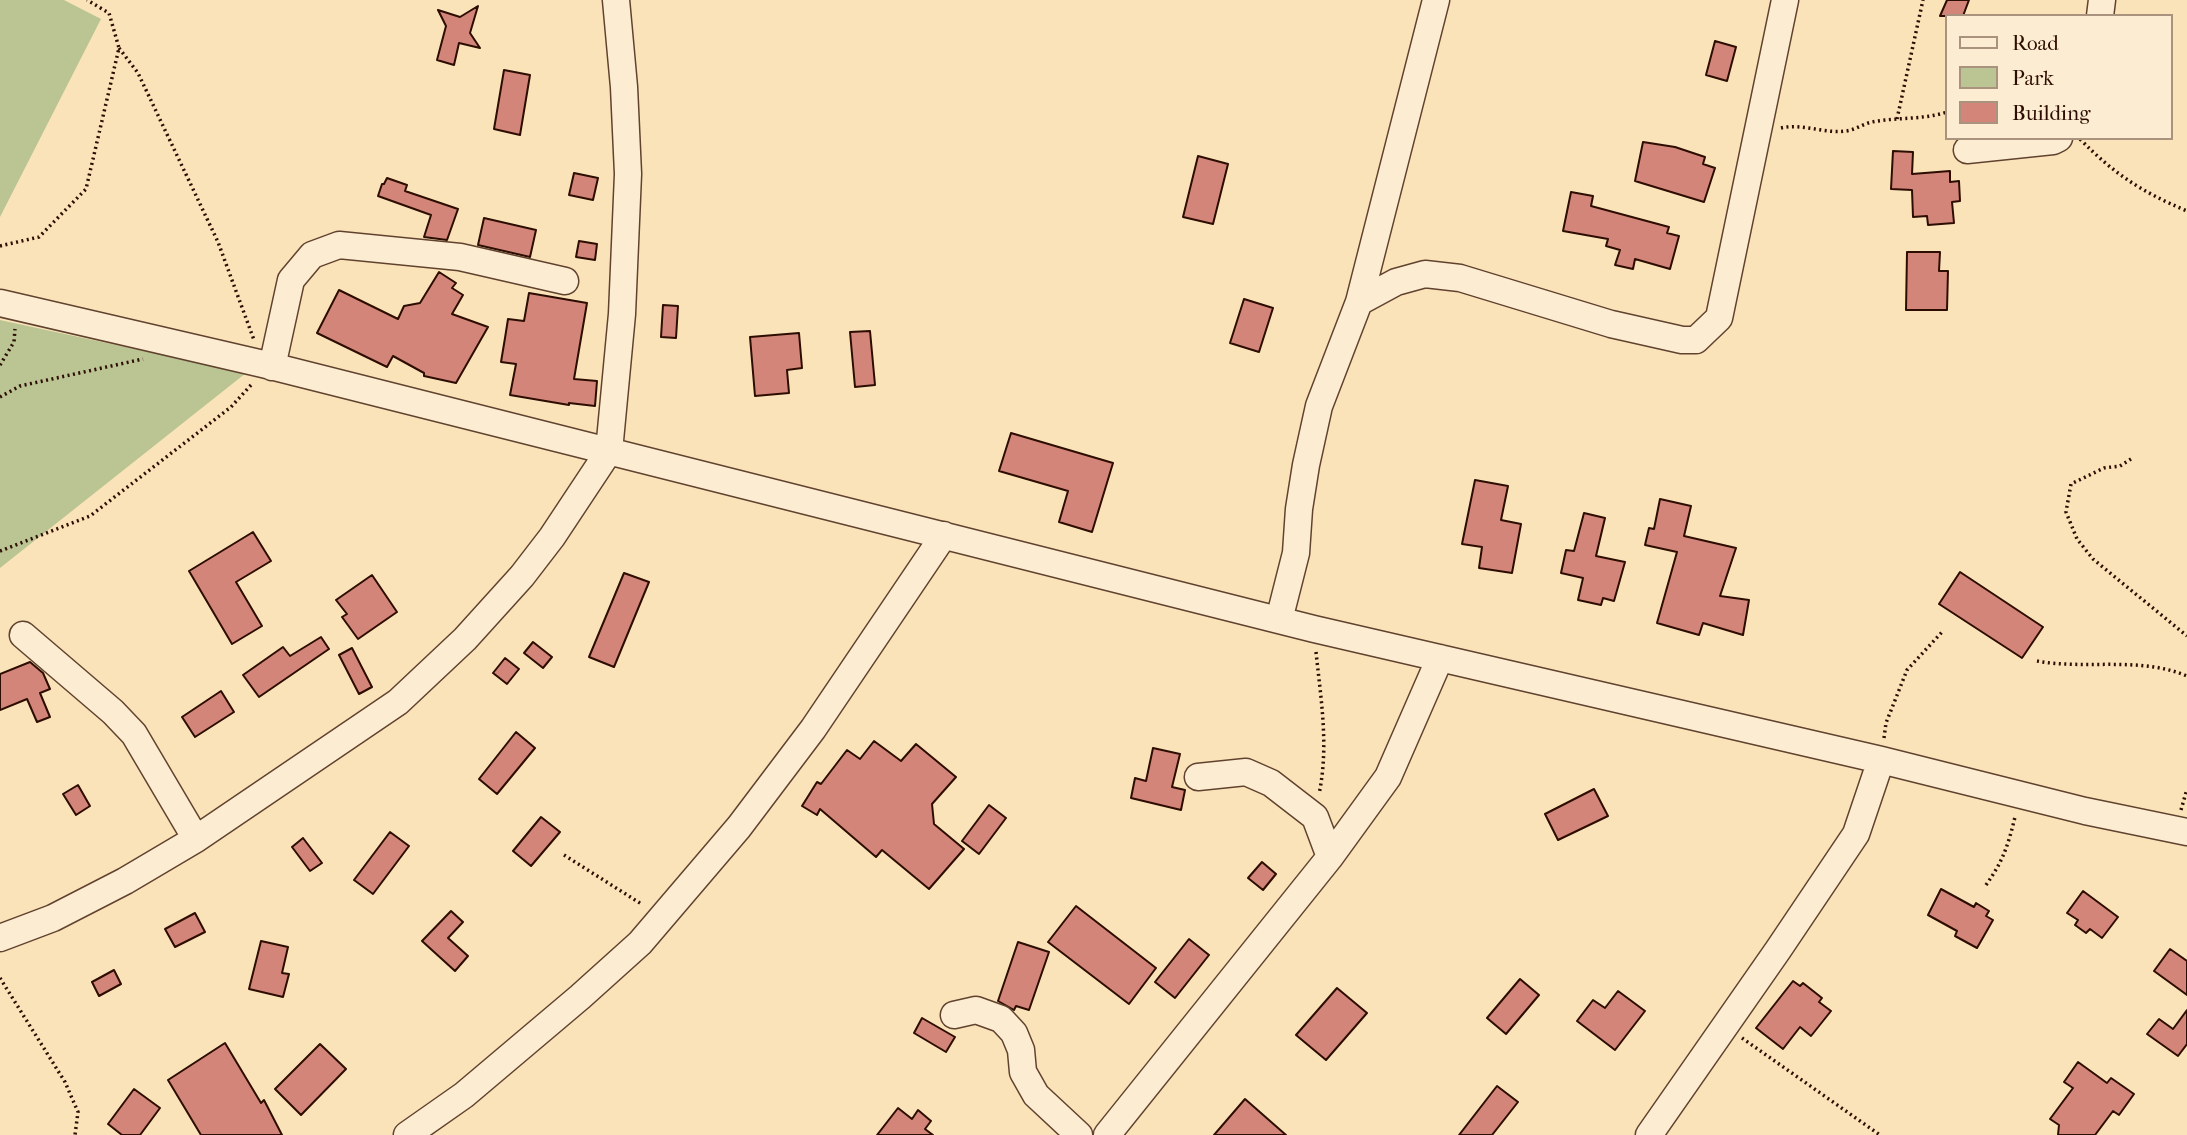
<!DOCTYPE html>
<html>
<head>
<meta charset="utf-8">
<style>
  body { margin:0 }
  #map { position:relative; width:2187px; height:1135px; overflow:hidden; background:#fbe3b9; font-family:"IM FELL French Canon",serif }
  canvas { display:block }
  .legend { position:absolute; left:1945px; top:14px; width:228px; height:126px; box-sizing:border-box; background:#fcedd2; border:2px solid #a9937e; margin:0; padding:9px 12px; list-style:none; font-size:21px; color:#2d0d01 }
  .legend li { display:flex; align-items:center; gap:14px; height:35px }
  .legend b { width:35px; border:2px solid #a9937e }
</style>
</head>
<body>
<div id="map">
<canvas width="2187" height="1135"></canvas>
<ul class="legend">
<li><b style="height:9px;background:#fcedd2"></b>Road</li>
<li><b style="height:19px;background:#bac593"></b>Park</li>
<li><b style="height:19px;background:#d28578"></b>Building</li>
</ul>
</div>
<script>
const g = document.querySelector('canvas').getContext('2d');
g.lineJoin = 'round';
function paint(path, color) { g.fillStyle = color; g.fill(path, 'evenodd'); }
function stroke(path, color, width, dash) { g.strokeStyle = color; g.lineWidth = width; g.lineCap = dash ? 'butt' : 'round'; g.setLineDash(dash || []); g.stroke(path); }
paint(new Path2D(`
  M0,0H64L101,19L0,217Z
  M0,320L246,373L0,568Z`), '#bac593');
const building = new Path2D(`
  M1947,0H1969L1963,16H1940Z
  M478,6L470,33L480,48L459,43L454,65L437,60L446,26L438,10L460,17Z
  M1715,41L1736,47L1727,81L1706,75Z
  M504,70L530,75L520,135L494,129Z
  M1643,142L1675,147L1705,157L1703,164L1715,168L1704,202L1635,181Z
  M1893,151L1913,152L1912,174L1950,171V182L1959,181L1960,201L1952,202L1954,223L1928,225L1927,216L1913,217L1912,190L1891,189Z
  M1198,156L1228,164L1213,224L1183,217Z
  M574,173L598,178L593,200L569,195Z
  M387,178L407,185L405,191L458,209L447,240L424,237L431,215L378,196L382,184H384Z
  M1571,192L1593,196L1591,206L1669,227L1667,233L1679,236L1670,269L1635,259L1633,269L1615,265L1620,250L1606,246L1608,239L1563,231Z
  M484,218L536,230L530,257L478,245Z
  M579,241L597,244L595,260L576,257Z
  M1907,252H1940L1939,271H1948L1947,310H1906Z
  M439,272L456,283L452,288L463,295L452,314L488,327L456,383L424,376V373L393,356L387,367L317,333L339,290L398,319L404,306L420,303Z
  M529,293L587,303L574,379L597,381L595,406L569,403V405L510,395L516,364L501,362L505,338L508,319L524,321Z
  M1244,299L1273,308L1259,352L1230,343Z
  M663,305L678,306L676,338L661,337Z
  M870,331L875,385L855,387L850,332Z
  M799,333L802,368L787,370L789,393L755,396L750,337Z
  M1011,433L1113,463L1092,532L1059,522L1068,491L999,471Z
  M1475,480L1508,486L1501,520L1521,524L1512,573L1479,568L1482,547L1462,544Z
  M1660,499L1691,506L1684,536L1736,548L1720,596L1749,600L1743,635L1703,623L1699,635L1657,623L1677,552L1645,545L1649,528L1654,529Z
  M1584,513L1605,518L1596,556L1625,562L1614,601L1603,598L1601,605L1578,600L1583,578L1561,573L1566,550L1574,551Z
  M253,532L271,561L236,582L262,626L232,644L189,571Z
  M1960,572L2043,627L2022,658L1939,604Z
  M624,573L649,582L614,667L589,657Z
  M372,575L397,612L358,639L342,617L347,614L336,600Z
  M321,637L329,649L259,697L243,675L283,647L290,656Z
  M533,642L552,657L543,668L524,653Z
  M352,648L372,687L359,694L339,655Z
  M505,658L519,669L507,684L493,673Z
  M30,662L43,673L50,689L40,693L50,717L37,722L27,699L0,710V674Z
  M221,691L234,712L195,737L182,717Z
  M516,732L535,748L497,794L479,779Z
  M874,741L901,761L916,744L956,777L932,804L934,824L964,849L929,889L882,850L876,857L820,809L817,815L802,806L817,782L821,784L847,750L860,759Z
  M1153,748L1180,754L1172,787L1185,790L1181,810L1131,798L1135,778L1146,781Z
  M78,785L90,806L76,815L63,794Z
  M1594,789L1608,816L1558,840L1545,814Z
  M989,805L1006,818L979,854L962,841Z
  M541,817L560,832L531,866L513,851Z
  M390,832L409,846L373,894L354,880Z
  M303,838L322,863L310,871L292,847Z
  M1262,862L1276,874L1263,890L1248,878Z
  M1941,889L1974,907L1976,903L1989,911L1986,916L1993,920L1977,948L1955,936L1957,931L1928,915Z
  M2083,891L2118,917L2102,938L2090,929L2086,933L2075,925L2078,920L2067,913Z
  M1076,906L1156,968L1129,1004L1048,942Z
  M451,911L463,922L448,938L468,956L455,971L422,941Z
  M195,913L205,932L175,947L165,929Z
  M1189,939L1209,955L1175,998L1155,982Z
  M261,941L288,947L282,973L289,974L283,997L249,989Z
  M1018,942L1049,952L1029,1010L1016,1006L1014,1010L998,1001Z
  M2170,949L2187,961V995L2154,971Z
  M114,970L121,984L99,996L92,982Z
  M1520,979L1539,995L1506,1034L1487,1018Z
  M1793,981L1800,986L1803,983L1822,998L1819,1002L1831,1011L1811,1036L1800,1027L1783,1049L1756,1028Z
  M1337,988L1367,1013L1326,1060L1296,1035Z
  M1618,991L1645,1011L1615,1050L1577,1021L1593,1000L1605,1008Z
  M2187,1010V1044L2178,1056L2147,1034L2159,1019L2173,1029Z
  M922,1018L955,1037L946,1052L914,1033Z
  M225,1043L261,1103L264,1100L282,1135H201L168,1080Z
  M320,1044L346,1069L301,1115L275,1089Z
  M2078,1062L2107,1083L2111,1078L2134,1094L2119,1115L2113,1111L2095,1135H2058L2059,1125L2050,1119L2073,1088L2064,1082Z
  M1497,1086L1518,1102L1492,1135H1459Z
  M134,1089L160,1108L140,1135H122L108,1124Z
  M1245,1099L1286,1135H1214Z
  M898,1108L912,1119L918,1110L931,1121L925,1129L933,1135H877Z`);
paint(building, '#d28578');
stroke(building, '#2d0d01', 2);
const minor = new Path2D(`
  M2100,16L2102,0
  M1967,150L2053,141L2059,138
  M1359,302L1396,282L1425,274L1460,278L1611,324L1682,340H1696L1719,318L1785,0
  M0,303L263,364L1314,629L1881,760L2085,811L2187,832
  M272,367L291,280L312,255L339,245L460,257L565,281
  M1279,620L1296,553L1299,509L1306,465L1319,406L1359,302L1436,0
  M23,635L113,712L134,734L196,839
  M1198,777L1246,772L1271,783L1315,817L1330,857
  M0,938L53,918L125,881L196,839L398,702L465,639L522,576L552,537L609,451L622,314L628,174L624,87L616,0
  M954,1015L976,1010L1001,1019L1014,1033L1021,1050L1023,1072L1036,1095L1079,1135
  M407,1135L464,1095L580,997L640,943L739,827L813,729L944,535
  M1107,1135L1330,857L1388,777L1440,658
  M1649,1135L1778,950L1856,834L1881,760`);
stroke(minor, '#60422f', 29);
stroke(new Path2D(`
  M119,48L138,73L218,242L254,340
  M1897,119L1923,0
  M1781,128C1803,123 1824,134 1846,131C1855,130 1863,124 1872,122C1897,117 1923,120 1947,112
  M2080,139C2114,174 2142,192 2187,211
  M0,246L39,237L86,189L119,48L109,13L87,0
  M0,365L14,342L15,329
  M0,397L20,386L143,359
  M2131,459L2120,466L2104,468L2071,484L2066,512L2077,539L2093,559L2187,636
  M0,551L90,516L231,407L251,385
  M1316,652C1321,700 1329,747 1319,794
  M2037,661C2085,670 2140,656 2187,676
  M1884,738L1886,723L1907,670L1942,632
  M2181,810L2187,789
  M564,855L643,905
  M1986,885C2003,861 2008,846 2015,817
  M0,978L65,1082L78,1112L75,1135
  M1742,1038L1880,1135`), '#2d0d01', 3.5, [2, 3.5]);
stroke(minor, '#fcedd2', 26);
</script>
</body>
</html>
